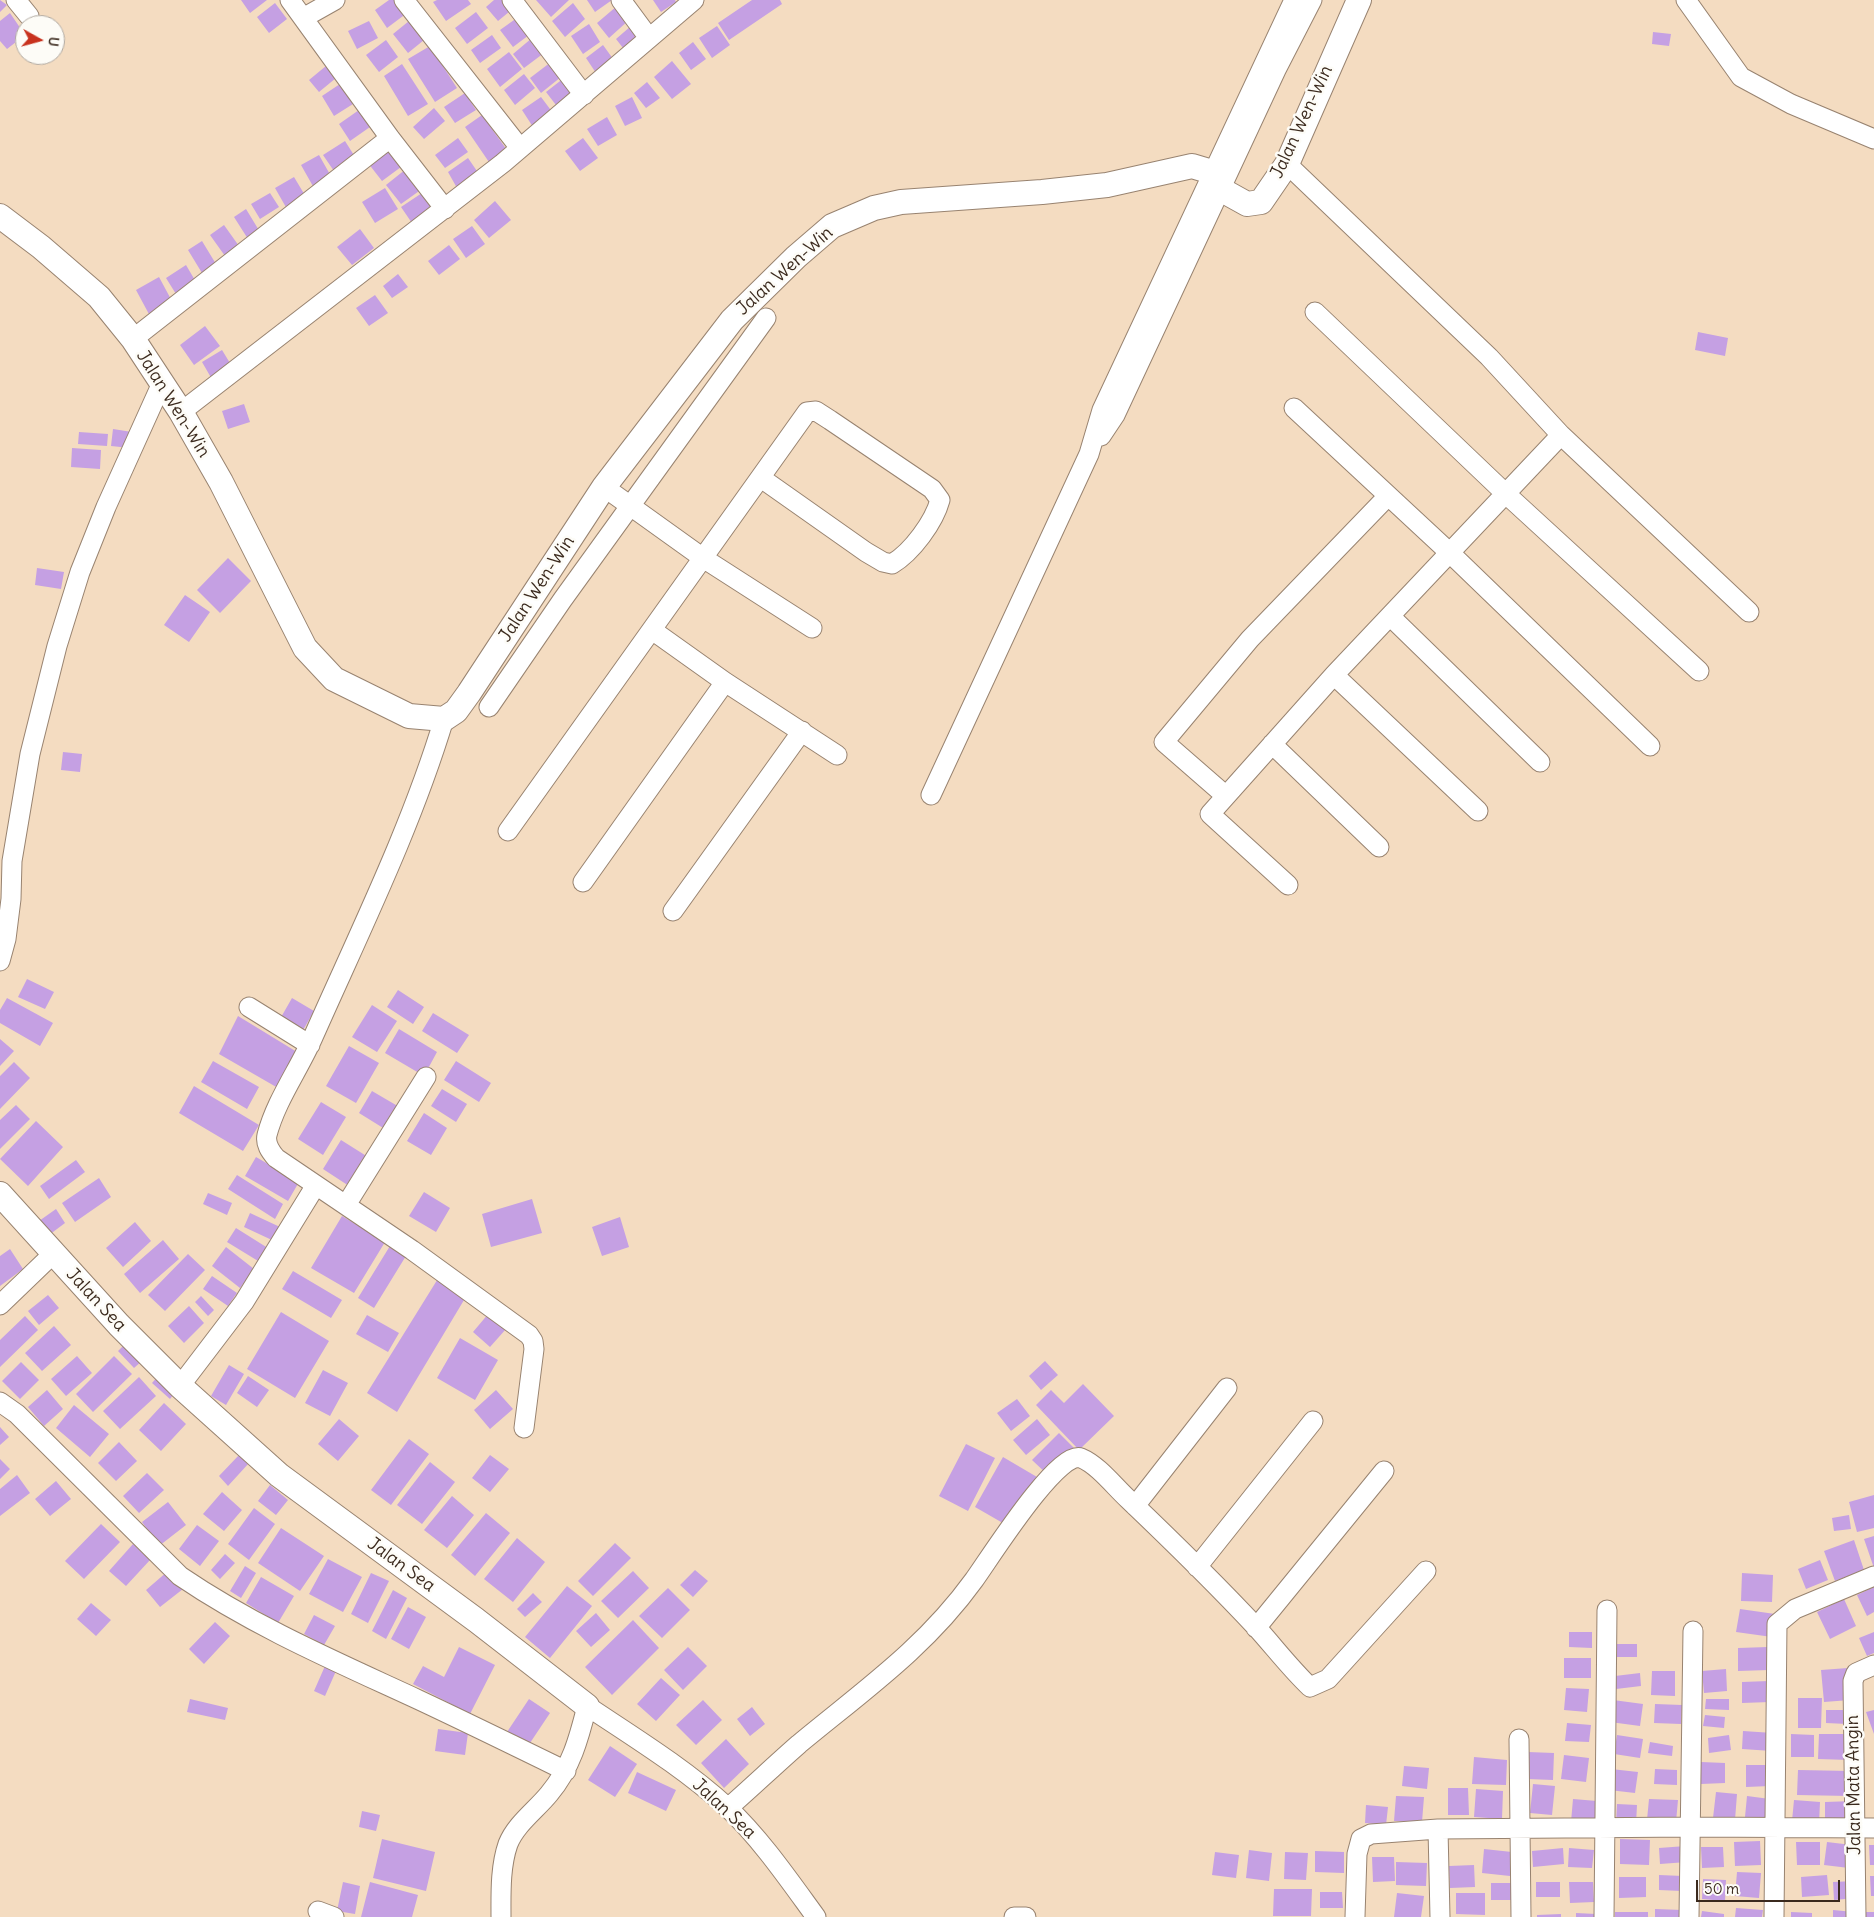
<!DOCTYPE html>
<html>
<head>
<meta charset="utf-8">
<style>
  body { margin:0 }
  #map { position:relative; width:1874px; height:1917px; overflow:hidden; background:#f4dcc1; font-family:Delius,sans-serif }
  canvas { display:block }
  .north { position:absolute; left:15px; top:15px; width:50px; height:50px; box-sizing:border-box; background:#fdfcf7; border:1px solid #afa8a0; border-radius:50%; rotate:97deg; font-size:14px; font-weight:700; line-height:20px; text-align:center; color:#3b2a1e }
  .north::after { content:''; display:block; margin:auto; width:18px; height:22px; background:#c8321e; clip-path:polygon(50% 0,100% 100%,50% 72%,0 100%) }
  .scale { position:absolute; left:1696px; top:1880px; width:144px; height:22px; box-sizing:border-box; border:2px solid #3b2a1e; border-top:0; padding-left:6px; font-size:15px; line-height:18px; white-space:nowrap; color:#3b2a1e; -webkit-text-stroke:4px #fdfcf7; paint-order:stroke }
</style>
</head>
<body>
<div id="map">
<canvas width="1874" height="1917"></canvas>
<div class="north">U</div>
<div class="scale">50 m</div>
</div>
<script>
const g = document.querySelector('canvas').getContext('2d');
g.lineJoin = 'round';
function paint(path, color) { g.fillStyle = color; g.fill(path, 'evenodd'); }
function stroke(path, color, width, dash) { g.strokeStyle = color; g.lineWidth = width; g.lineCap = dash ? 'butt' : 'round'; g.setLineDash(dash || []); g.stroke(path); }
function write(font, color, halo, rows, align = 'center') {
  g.font = font + ' Delius,sans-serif'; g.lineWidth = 5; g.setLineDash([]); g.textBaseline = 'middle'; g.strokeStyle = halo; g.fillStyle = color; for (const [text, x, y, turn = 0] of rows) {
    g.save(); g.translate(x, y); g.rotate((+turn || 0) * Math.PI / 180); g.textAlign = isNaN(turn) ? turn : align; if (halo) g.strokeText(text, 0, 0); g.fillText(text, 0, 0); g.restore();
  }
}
paint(new Path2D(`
  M0,0L7,5L0,12Z
  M241,0H267L250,13Z
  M389,0H397L407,13L387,28L375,10Z
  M437,0H468L471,4L446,21L433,2Z
  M494,0H509L515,7L498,21L486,7Z
  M536,0H569L551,17Z
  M587,0H612L595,12Z
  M653,0H675L676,2L661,12Z
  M752,0H780L782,4L729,40L718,23Z
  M275,3L287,19L269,33L257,17Z
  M573,3L585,19L565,37L552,21Z
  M617,6L629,20L609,38L597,23Z
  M476,12L488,28L467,44L455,28Z
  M10,13L25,35L7,49L0,41V21Z
  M521,15L533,32L513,47L500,30Z
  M369,21L378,38L357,49L348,31Z
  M409,21L424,40L408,53L393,34Z
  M589,24L600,42L583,54L571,36Z
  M631,26L642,40L627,53L616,39Z
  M717,26L730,45L712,58L699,38Z
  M1653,32L1671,34L1669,46L1652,44Z
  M492,35L501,48L480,63L471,50Z
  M532,38L544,53L524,68L513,54Z
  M386,40L398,57L379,72L366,55Z
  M693,42L706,59L691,70L679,53Z
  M603,45L616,63L598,76L586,58Z
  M430,46L457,88L435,102L408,59Z
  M509,52L522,69L500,87L487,69Z
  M672,61L691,84L672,99L654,77Z
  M551,62L561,77L541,93L530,78Z
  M402,64L428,104L408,116L384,76Z
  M326,66L336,78L319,92L309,80Z
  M524,74L535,88L515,105L504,90Z
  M564,78L577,95L559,109L546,92Z
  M647,82L660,98L646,108L634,93Z
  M340,84L353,104L334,116L322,96Z
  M465,93L476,110L455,123L444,107Z
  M541,97L553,113L533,127L522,110Z
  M632,97L642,118L625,126L615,106Z
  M434,108L445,121L424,139L413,127Z
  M359,110L370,127L350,141L339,124Z
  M482,115L509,153L491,165L465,127Z
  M607,117L617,135L598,146L587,129Z
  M458,138L468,152L445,168L435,155Z
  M583,138L598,158L580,171L565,151Z
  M345,141L357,160L336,174L323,155Z
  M388,148L401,167L382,181L368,163Z
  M319,155L332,178L314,188L301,165Z
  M468,158L479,174L457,188L448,172Z
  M406,169L422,189L401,204L386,185Z
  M294,177L306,197L287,209L275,188Z
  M385,188L398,209L375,223L362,202Z
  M270,193L279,207L260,219L251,204Z
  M422,193L434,212L414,226L401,207Z
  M495,201L511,220L489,238L474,220Z
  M246,209L260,232L248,239L234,217Z
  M224,225L239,246L225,256L210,235Z
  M472,226L485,244L466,258L453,239Z
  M360,229L374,248L352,265L337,247Z
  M202,241L216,264L202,273L188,250Z
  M449,245L460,259L439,275L428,261Z
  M186,265L196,282L176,294L166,278Z
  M398,274L408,287L392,298L383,286Z
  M159,277L173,303L150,316L136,290Z
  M375,295L388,313L369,326L356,308Z
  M205,326L220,346L194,365L180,345Z
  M1698,332L1728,338L1725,356L1695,350Z
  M222,350L233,368L213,381L202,362Z
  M244,404L250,422L228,429L222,411Z
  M113,429L132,432L130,448L111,446Z
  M79,432L108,434L107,446L78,444Z
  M72,448L101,450L100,469L71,467Z
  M228,558L251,581L220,613L197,590Z
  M37,568L64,572L61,589L35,585Z
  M185,595L210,612L189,642L164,625Z
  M63,752L82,754L80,772L61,770Z
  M27,979L54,992L45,1009L18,997Z
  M398,990L424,1007L413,1024L387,1007Z
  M7,998L53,1023L40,1046L0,1023V1010Z
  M292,998L314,1011L302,1032L280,1019Z
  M372,1005L397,1021L377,1052L352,1037Z
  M433,1013L469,1035L457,1053L422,1031Z
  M238,1016L297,1052L278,1088L219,1054Z
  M399,1029L437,1052L424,1076L385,1053Z
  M0,1039L14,1051L0,1066Z
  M349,1046L379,1063L356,1103L326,1086Z
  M213,1061L259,1087L247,1109L201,1082Z
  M456,1061L491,1083L479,1102L444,1080Z
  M14,1062L30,1078L0,1109V1076Z
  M194,1086L259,1125L243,1151L179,1113Z
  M442,1089L467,1104L456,1122L431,1106Z
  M372,1091L401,1108L388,1131L359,1113Z
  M321,1102L346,1117L323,1155L298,1139Z
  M16,1105L30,1119L0,1149V1120Z
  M424,1113L447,1128L431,1155L407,1141Z
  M36,1121L63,1147L28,1186L0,1159Z
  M341,1140L368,1157L349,1186L323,1169Z
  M256,1157L299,1182L288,1201L245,1176Z
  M76,1160L85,1172L49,1199L40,1186Z
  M237,1175L283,1204L275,1219L228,1189Z
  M99,1178L111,1197L75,1222L62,1203Z
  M424,1192L450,1208L436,1232L409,1216Z
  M208,1193L232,1203L227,1215L203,1204Z
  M532,1199L542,1233L491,1247L482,1214Z
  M56,1209L65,1223L49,1235L39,1221Z
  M250,1213L280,1227L274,1241L244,1227Z
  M342,1216L385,1242L354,1293L311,1268Z
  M620,1217L629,1247L602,1256L592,1227Z
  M135,1222L151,1241L123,1267L106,1248Z
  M236,1228L271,1250L263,1264L227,1242Z
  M163,1240L179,1259L140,1293L124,1274Z
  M393,1241L409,1251L374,1308L358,1298Z
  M226,1247L254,1269L240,1288L212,1266Z
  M10,1249L23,1269L0,1286V1256Z
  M188,1254L205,1270L165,1311L148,1295Z
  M293,1271L342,1300L331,1318L282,1289Z
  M212,1276L237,1293L228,1306L203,1289Z
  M439,1277L467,1295L397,1412L367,1393Z
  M48,1295L59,1308L39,1325L28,1311Z
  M201,1296L214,1310L208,1316L195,1302Z
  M189,1306L204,1323L184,1343L168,1326Z
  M281,1312L329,1341L295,1398L247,1369Z
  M489,1313L506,1329L490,1347L473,1332Z
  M367,1315L399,1333L388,1352L356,1334Z
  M25,1316L38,1330L0,1367V1340Z
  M54,1326L71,1345L42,1371L25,1353Z
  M460,1338L498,1360L475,1400L437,1378Z
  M127,1342L143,1360L134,1368L118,1351Z
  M77,1356L92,1373L66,1396L51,1379Z
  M114,1356L132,1374L93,1412L76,1394Z
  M1045,1361L1058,1375L1041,1390L1029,1376Z
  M21,1362L39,1380L20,1399L2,1381Z
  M229,1365L244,1374L226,1405L211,1396Z
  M323,1370L348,1383L330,1416L305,1403Z
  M159,1375L177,1390L170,1399L152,1383Z
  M248,1376L269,1390L257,1407L237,1393Z
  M139,1377L156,1396L120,1429L103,1411Z
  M1083,1384L1114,1416L1079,1450L1036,1405L1051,1390L1064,1403Z
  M47,1390L63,1409L44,1426L28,1407Z
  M496,1390L513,1409L490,1429L474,1410Z
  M1017,1399L1030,1416L1011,1431L997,1413Z
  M164,1403L186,1424L161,1451L139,1430Z
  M74,1405L109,1434L90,1457L56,1428Z
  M339,1419L359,1436L338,1461L318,1444Z
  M1037,1419L1050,1435L1026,1455L1013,1440Z
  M0,1427L9,1437L0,1445Z
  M1059,1433L1075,1449L1049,1476L1032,1460Z
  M409,1439L429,1454L391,1505L371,1490Z
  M119,1442L137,1461L116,1481L98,1463Z
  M966,1444L995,1458L968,1511L939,1496Z
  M239,1455L249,1463L228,1486L219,1476Z
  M490,1455L509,1469L490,1492L472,1478Z
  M1003,1457L1037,1477L1008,1526L975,1507Z
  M0,1459L10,1469L0,1479Z
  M430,1462L455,1482L422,1524L397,1505Z
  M147,1473L164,1490L139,1513L123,1496Z
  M17,1475L30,1493L0,1516V1489Z
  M56,1481L71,1499L50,1516L35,1499Z
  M270,1485L288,1500L276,1515L258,1501Z
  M222,1492L242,1510L224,1531L203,1514Z
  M1874,1495V1528L1857,1532L1849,1502Z
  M452,1496L474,1515L447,1548L424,1530Z
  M168,1502L186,1525L159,1546L142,1522Z
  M254,1508L275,1524L249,1560L228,1544Z
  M486,1513L510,1533L475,1576L451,1555Z
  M1849,1515L1851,1529L1834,1531L1832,1518Z
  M101,1524L120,1542L84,1579L65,1561Z
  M197,1525L219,1541L200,1566L179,1549Z
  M281,1528L324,1556L300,1591L258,1563Z
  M1874,1536V1568L1864,1539Z
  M517,1538L545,1562L513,1602L484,1579Z
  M1854,1540L1864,1570L1835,1581L1824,1551Z
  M615,1543L631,1558L593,1596L578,1581Z
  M133,1544L150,1560L126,1586L109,1571Z
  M225,1554L235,1563L220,1579L211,1570Z
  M328,1559L362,1577L343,1612L309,1594Z
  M1820,1560L1828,1580L1806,1589L1798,1569Z
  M245,1566L256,1573L241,1598L230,1591Z
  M695,1570L708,1581L693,1597L680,1585Z
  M168,1571L183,1589L160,1607L146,1590Z
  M633,1571L649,1588L618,1618L601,1601Z
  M371,1573L389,1581L368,1623L351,1614Z
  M1742,1573L1773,1575L1772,1602L1741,1601Z
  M261,1577L294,1596L278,1623L246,1603Z
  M567,1586L592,1606L550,1658L525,1637Z
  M1874,1587V1612L1867,1616L1857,1595Z
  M668,1588L690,1610L662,1638L639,1616Z
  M393,1590L407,1598L386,1639L372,1631Z
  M533,1593L542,1602L525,1617L517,1609Z
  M1844,1599L1856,1626L1830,1639L1817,1612Z
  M91,1603L111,1620L96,1636L77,1619Z
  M408,1607L426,1617L409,1649L391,1639Z
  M1740,1609L1775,1614L1772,1637L1736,1632Z
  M596,1613L610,1630L591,1647L576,1631Z
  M314,1615L335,1626L324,1645L304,1634Z
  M633,1620L659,1648L612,1695L585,1667Z
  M215,1622L230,1636L204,1664L189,1649Z
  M1569,1632H1592V1648L1569,1647Z
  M1874,1632V1653L1867,1656L1859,1638Z
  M1616,1644H1637V1657H1616Z
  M459,1647L495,1665L470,1714L413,1684L423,1666L444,1677Z
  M688,1647L707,1666L683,1690L664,1670Z
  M1768,1647L1769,1670L1738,1671V1648Z
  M1564,1658H1591V1678H1564Z
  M325,1666L336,1671L325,1696L314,1691Z
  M1848,1668L1850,1700L1824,1702L1821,1670Z
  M1726,1669L1727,1691L1704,1693L1702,1671Z
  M1652,1671H1675V1696L1651,1695Z
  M1640,1673L1641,1686L1616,1689L1615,1676Z
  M661,1678L680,1695L656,1721L637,1704Z
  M1769,1681L1770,1702L1742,1703V1682Z
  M1566,1688L1589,1689L1587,1712L1564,1710Z
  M1798,1698H1822L1821,1728H1798Z
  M190,1699L228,1708L225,1720L187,1712Z
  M529,1699L550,1713L528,1746L507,1732Z
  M1706,1699H1729V1710L1705,1709Z
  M703,1700L722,1720L696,1745L676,1725Z
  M1613,1700L1643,1704L1640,1726L1610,1722Z
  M1655,1704L1682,1705L1681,1724L1654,1723Z
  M752,1707L765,1724L750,1736L737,1719Z
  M1826,1710H1847V1724L1826,1723Z
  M1874,1710V1734L1866,1712Z
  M1705,1715L1725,1717L1724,1728L1703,1726Z
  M1567,1723L1591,1725L1589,1742L1565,1741Z
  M438,1729L468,1733L465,1755L435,1751Z
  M1743,1731L1773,1733L1772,1751L1742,1749Z
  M1791,1734L1814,1735V1757H1791Z
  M1819,1734H1850L1849,1760L1818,1759Z
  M1617,1735L1643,1739L1640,1758L1614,1754Z
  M1729,1735L1731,1750L1709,1753L1708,1738Z
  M726,1739L749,1764L724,1788L701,1763Z
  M1650,1742L1673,1746L1672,1756L1648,1753Z
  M610,1746L637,1764L615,1797L588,1780Z
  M1528,1752L1554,1753L1553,1780L1527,1779Z
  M1564,1755L1589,1758L1586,1782L1561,1779Z
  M1474,1757L1507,1760L1506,1785L1472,1784Z
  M1701,1762L1725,1763V1783L1701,1784Z
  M1746,1765H1770V1786L1746,1787Z
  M1404,1766L1429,1768L1427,1789L1402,1786Z
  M1611,1769L1638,1772L1635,1793L1609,1790Z
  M1655,1769L1677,1770V1785L1654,1784Z
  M1798,1770L1850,1771L1849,1796L1797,1795Z
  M637,1772L676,1790L666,1811L628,1793Z
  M1533,1784L1555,1786L1552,1815L1530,1813Z
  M1448,1788H1468L1469,1815H1448Z
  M1476,1789L1503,1791L1502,1819L1474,1817Z
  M1716,1792L1737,1794L1735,1820L1713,1818Z
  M1396,1796L1424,1797L1422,1822L1394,1821Z
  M1747,1796L1770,1799L1767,1820L1745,1817Z
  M1573,1799L1597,1801L1595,1824L1571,1822Z
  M1649,1799L1678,1800L1676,1822L1647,1820Z
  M1794,1800L1820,1802L1819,1824L1792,1821Z
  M1854,1801V1826L1825,1827V1802Z
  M1617,1804L1637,1805L1636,1824L1616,1823Z
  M1366,1805L1388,1807L1386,1825L1365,1823Z
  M362,1811L380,1815L376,1831L359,1827Z
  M382,1839L435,1852L426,1891L373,1878Z
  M1620,1839L1650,1840L1649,1865L1620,1864Z
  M1760,1841L1761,1865L1735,1866L1734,1842Z
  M1796,1842H1820V1865H1797Z
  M1827,1842L1852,1845L1849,1868L1824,1865Z
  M1869,1845H1874V1865H1870Z
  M1686,1846L1687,1862L1660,1864L1659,1848Z
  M1701,1847H1723L1724,1867L1702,1868Z
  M1563,1848L1564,1864L1533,1867L1532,1851Z
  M1569,1848L1594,1850L1592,1868L1568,1867Z
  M1484,1849L1512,1852L1510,1876L1482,1873Z
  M1249,1850L1272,1853L1269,1881L1246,1878Z
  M1315,1851L1344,1852V1873L1315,1872Z
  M1215,1852L1239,1855L1236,1878L1212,1875Z
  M1285,1852L1308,1853L1306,1880L1284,1879Z
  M1372,1857H1394L1395,1881L1373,1882Z
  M1396,1862L1427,1863L1426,1886L1396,1885Z
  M1474,1865L1475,1887L1450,1888L1449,1866Z
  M1737,1872L1761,1873L1759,1898L1735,1896Z
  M1659,1875L1683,1876L1682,1891L1659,1890Z
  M1827,1875L1829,1895L1802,1897L1801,1877Z
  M1870,1876H1874V1896H1871Z
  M1619,1877H1646V1897L1619,1898Z
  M1703,1879L1726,1880L1725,1901L1702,1899Z
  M1855,1881L1856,1898L1834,1900L1833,1882Z
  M343,1882L360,1886L355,1914L337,1911Z
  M370,1882L418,1895L412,1917H361Z
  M1536,1882H1560V1897H1536Z
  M1569,1882H1593L1594,1902L1570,1903Z
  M1491,1883H1512L1511,1900H1491Z
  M1274,1889H1312L1311,1916H1273Z
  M1320,1892H1342L1343,1908H1320Z
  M1397,1893L1424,1896L1421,1917H1394Z
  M1456,1893H1485V1915L1456,1914Z
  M1736,1908L1763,1910L1762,1917H1735Z
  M1655,1909L1683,1910V1917H1655Z
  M1833,1910L1854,1912L1853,1917H1833Z
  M1702,1911L1724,1914V1917H1701Z
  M1615,1912H1648V1917H1615Z
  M1791,1912L1812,1913V1917H1791Z
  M1865,1912H1874V1917H1864Z
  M1576,1913L1596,1914V1917H1576Z
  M1561,1914V1917H1537V1915Z`), '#c5a0e3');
const minor = new Path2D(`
  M16,0L29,16
  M290,0L390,138L445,209
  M404,0L520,148
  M512,0L584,95
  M621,0L649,38
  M1686,0L1741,77L1791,104L1874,139
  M303,18L335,0
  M1287,164L1489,357L1561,435L1749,612
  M1315,312L1506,494L1699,671
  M133,339L390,138
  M1294,408L1450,553L1650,746
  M181,412L503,163L694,0
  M1101,436L1115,415L1276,70L1312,0
  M604,487L703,558L812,628
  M1391,617L1540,762
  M652,630L725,682L837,755
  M1334,675L1478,811
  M489,707L563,599L766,318
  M444,719C411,828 360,931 314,1035C300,1068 276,1100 267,1135C265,1144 270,1151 276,1158L412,1250L529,1335L533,1341L534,1349L524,1428
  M1272,744L1379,847
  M931,795L1089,454L1102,410L1294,0
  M1226,796L1164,742L1250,639L1388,496
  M508,831L807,412L816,411L830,420L932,489L940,500C934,522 912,552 892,564L883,562L866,552L761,478
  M583,882L725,682
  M1288,885L1210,814L1334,675L1561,435
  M673,911L802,731
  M0,961L6,939L11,899L12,861L30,754L57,646L80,572L106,507L162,383
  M249,1007L310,1045
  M346,1205L426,1077
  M0,1305L53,1254
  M180,1386L244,1302L316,1185
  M0,1402L17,1414L180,1576C255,1627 337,1662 419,1700C468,1723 517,1747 566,1771
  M1135,1506L1227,1388
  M1197,1567L1313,1421
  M1256,1628L1384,1471
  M1519,1739L1521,1917
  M728,1808C752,1787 775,1765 799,1744C863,1691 925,1648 974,1580C988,1561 1058,1449 1081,1458C1098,1465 1114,1486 1128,1499C1172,1541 1216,1584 1257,1628C1275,1648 1291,1669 1310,1687L1328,1679L1426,1571
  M1438,1829L1440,1917
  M318,1911L334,1917
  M501,1917C501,1894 500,1867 508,1844C516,1824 536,1810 549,1794C571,1768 579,1738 587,1706C635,1738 684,1768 727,1807C761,1839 789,1880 816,1917
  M1014,1917H1026
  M1355,1917L1357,1854L1361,1839L1371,1834L1438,1829L1692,1827L1874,1828
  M1604,1917L1607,1610
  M1689,1917L1693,1631
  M1774,1917L1777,1624L1795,1609L1874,1576
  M1856,1917L1853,1681L1856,1673L1874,1665`);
const tertiary = new Path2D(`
  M1220,189L1247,204L1261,202L1287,164L1359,0
  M0,216L41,247L99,297L133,339L181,412L221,482L305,648L334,679L409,716L444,719L456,711L469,693L604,487L732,320L796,257L832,226L874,208L901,202L1042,192L1107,185L1192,166L1212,172
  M0,1194L119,1325L180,1386L279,1475L476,1620L587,1706`);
stroke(minor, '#988370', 21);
stroke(tertiary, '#988370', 26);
stroke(minor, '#fff', 19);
stroke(tertiary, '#fff', 24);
write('18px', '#3b2a1e', '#fdfcf7', [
  ["Jalan Wen-Win",1302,122,-65],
  ["Jalan Wen-Win",785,271,-42],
  ["Jalan Wen-Win",173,404,58],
  ["Jalan Wen-Win",537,589,-57],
  ["Jalan Sea",96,1300,47],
  ["Jalan Sea",401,1565,36],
  ["Jalan Mata Angin",1854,1785,-91],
  ["Jalan Sea",724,1809,43]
]);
</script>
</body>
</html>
